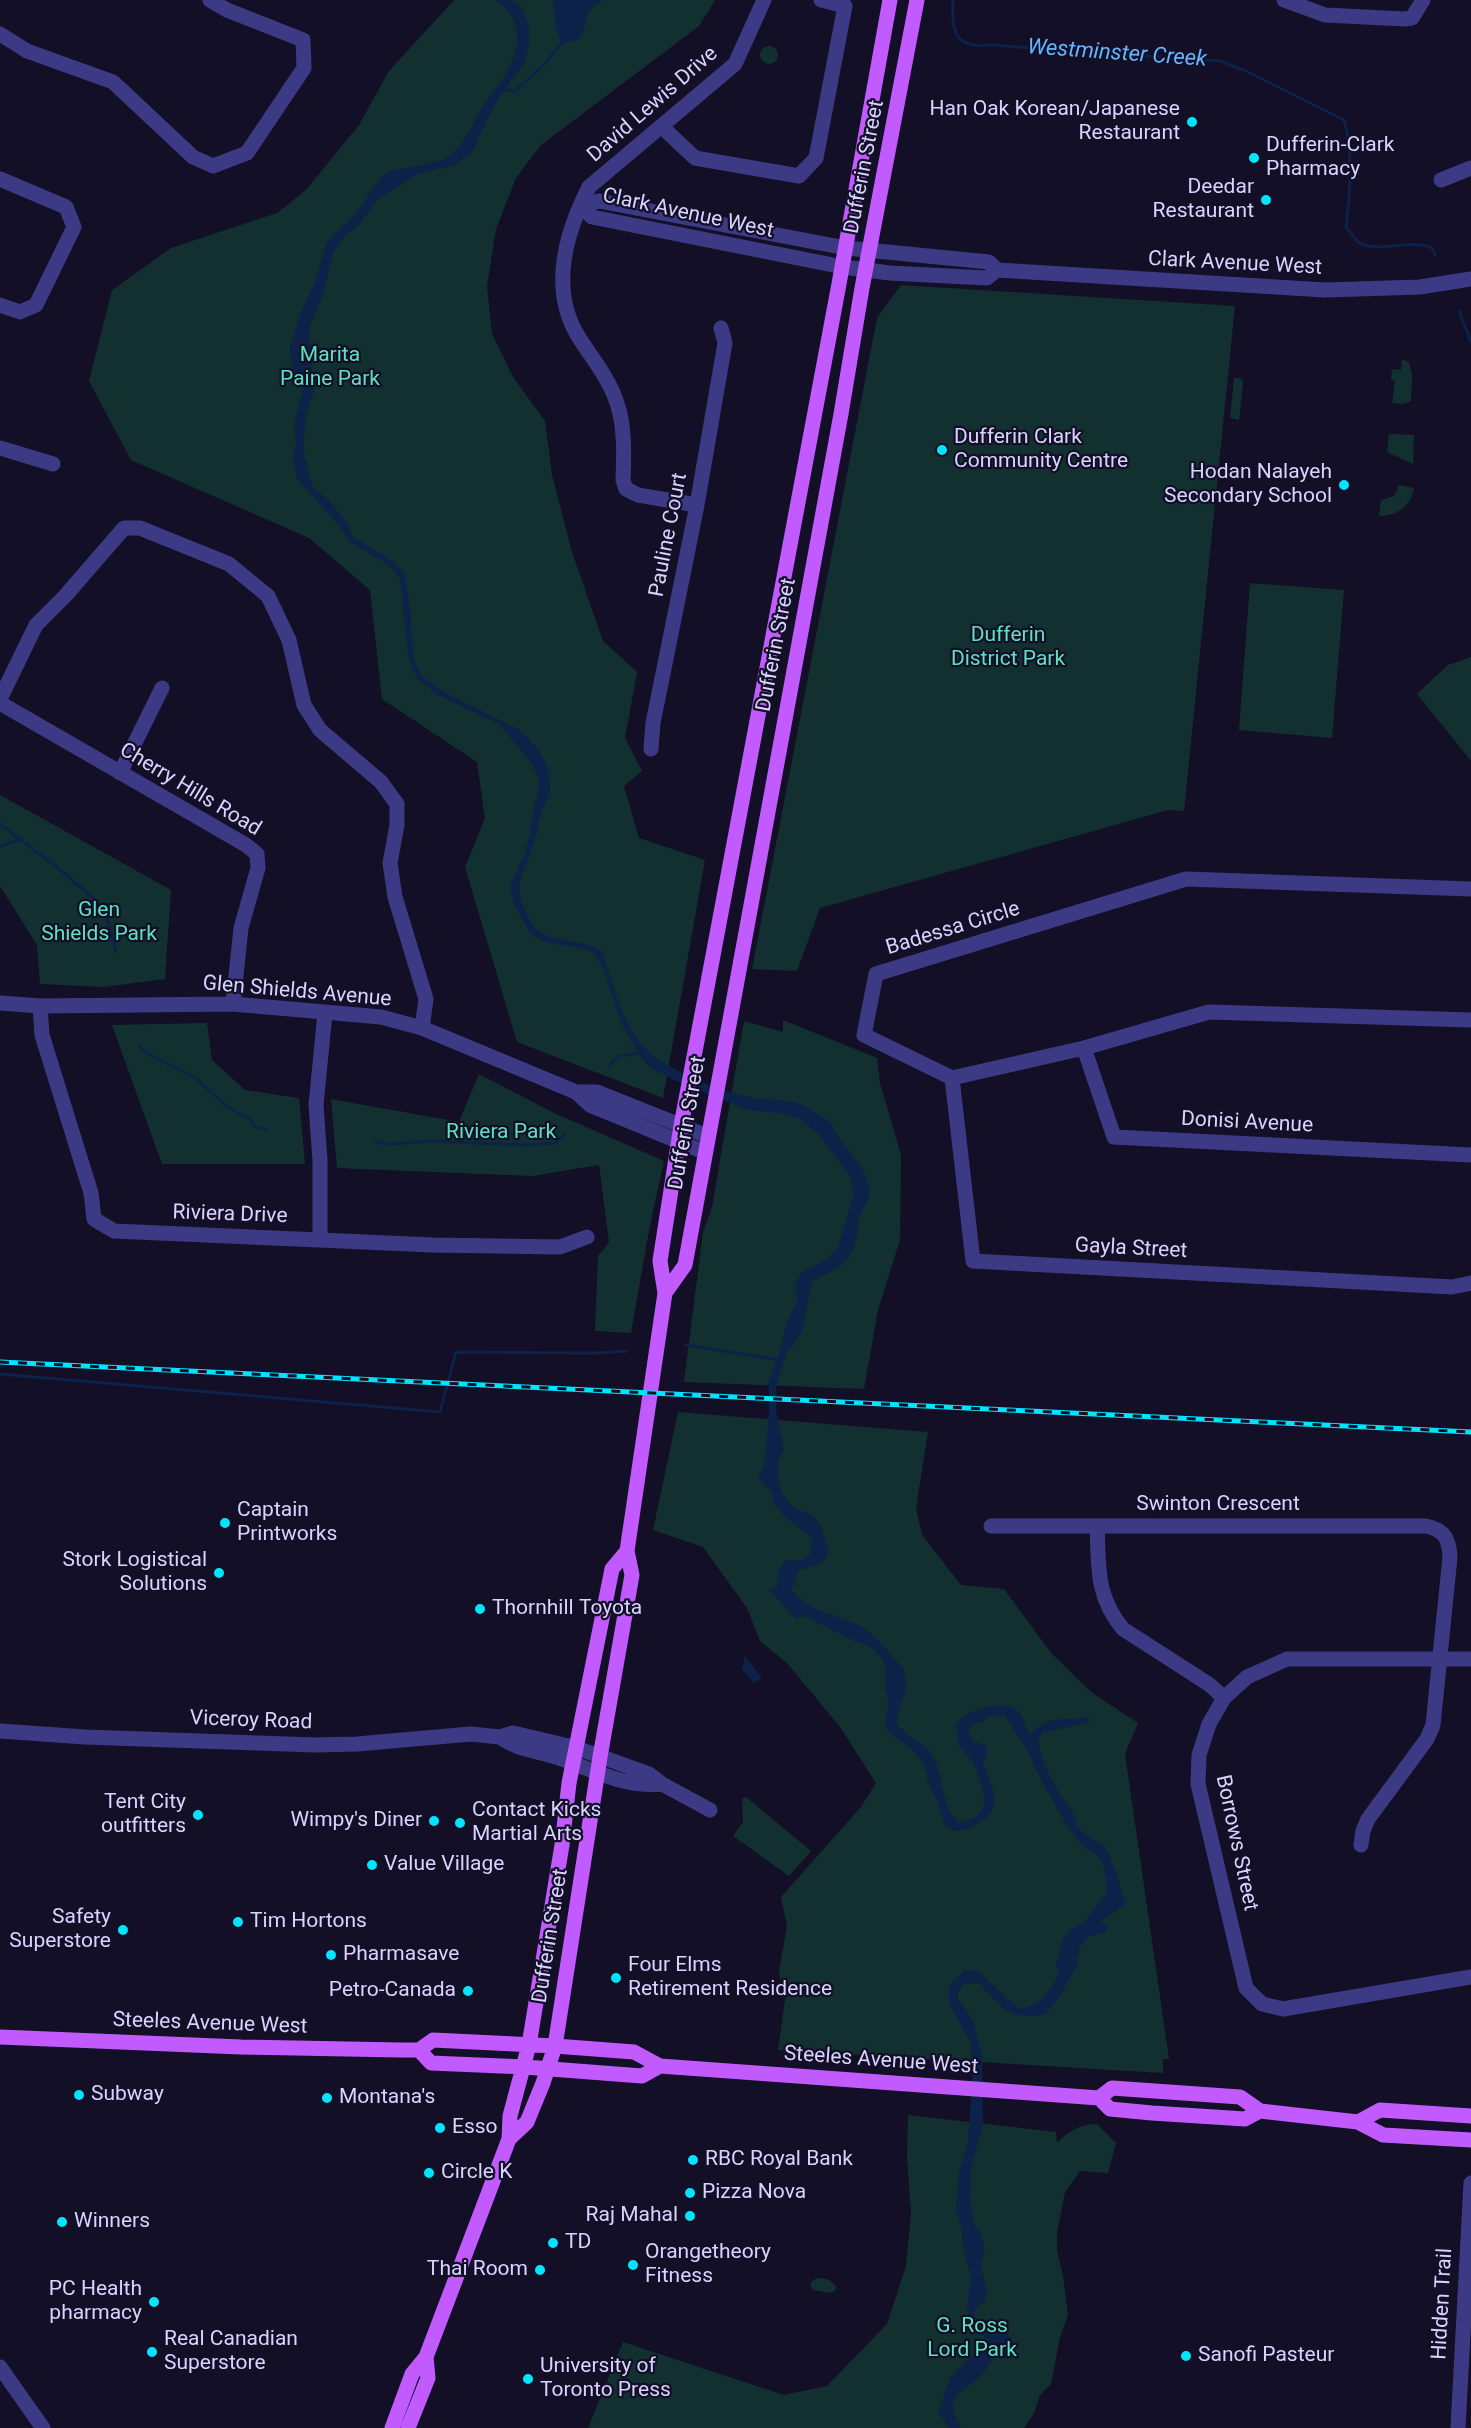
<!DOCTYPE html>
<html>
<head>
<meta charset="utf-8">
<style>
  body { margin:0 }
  canvas { display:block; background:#130f26 }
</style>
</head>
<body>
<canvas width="1471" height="2428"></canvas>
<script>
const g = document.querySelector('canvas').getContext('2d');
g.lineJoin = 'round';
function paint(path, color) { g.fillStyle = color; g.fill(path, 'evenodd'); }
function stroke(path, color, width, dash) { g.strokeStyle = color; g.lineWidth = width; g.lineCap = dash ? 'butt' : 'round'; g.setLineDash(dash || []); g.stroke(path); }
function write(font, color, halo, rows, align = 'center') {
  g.font = font + ' Roboto,sans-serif'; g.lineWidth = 4.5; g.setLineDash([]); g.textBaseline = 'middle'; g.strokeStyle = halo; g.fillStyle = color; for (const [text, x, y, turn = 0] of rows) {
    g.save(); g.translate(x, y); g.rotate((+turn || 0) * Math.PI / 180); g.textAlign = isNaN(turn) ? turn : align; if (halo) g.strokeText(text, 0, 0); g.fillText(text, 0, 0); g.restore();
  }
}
paint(new Path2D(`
  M454,0H715L699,26L541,145L516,178L496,229L487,286L492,334L513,377L545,421L552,475L572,552L603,641L637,672L625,738L642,771L624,786L639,838L705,860L663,1098L517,1042L465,867L485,818L477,762L382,699L370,590L309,538L131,460L89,381L112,290L171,248L277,213L306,190L359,125L389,71Z
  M760 55a9 9 0 1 1 18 0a9 9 0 1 1-18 0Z
  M901,285L1235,306L1184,811L1168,810L820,908L797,971L752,969L877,318Z
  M1402,359L1409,362L1412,375L1411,401L1404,404L1392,403L1395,381L1391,380L1392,369L1401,370Z
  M1234,378H1240L1243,382L1239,420L1230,418Z
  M1389,434L1414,435L1413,464L1387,452Z
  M1399,485L1414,488C1411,506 1397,516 1379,516L1381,500L1394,496Z
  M1250,583L1344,590L1332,738L1239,730Z
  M1471,657V761L1417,694L1448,665Z
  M0,795L171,890L165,979L104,987L40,984L37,945L0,886Z
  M783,1020L877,1058L880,1083L901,1155L900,1240L878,1310L864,1389L684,1382L703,1232L712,1207L744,1021L783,1032Z
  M207,1023L212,1060L245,1090L299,1098L305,1164H162L112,1025Z
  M479,1074L554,1113L664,1161L649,1230L631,1333L595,1331L598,1256L609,1242L599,1165L532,1176L337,1168L331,1099L459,1122Z
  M678,1412L928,1432L916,1508L922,1535L961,1585L1004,1589L1052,1654L1091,1692L1138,1723L1125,1754L1169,2059H1163V2073L778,2050L787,1986L781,1982L779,1971L787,1926L781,1897L861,1807L876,1783L840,1727L787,1663L760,1641L747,1608L703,1547L653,1530Z
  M746,1797L811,1851L789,1876L733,1836L743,1822L742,1799Z
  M908,2115L1056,2132L1057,2143C1068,2131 1081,2124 1097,2124L1116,2143L1108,2173L1080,2171L1065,2192L1057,2233V2251L1063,2276L1068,2315L1060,2337L1051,2384L1040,2395L1034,2413L1024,2428H588L623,2342L784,2395L827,2386L887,2324L906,2266L911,2214L907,2155Z
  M818,2278C826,2278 831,2280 836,2287L835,2291L829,2293L813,2290L810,2285L813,2280Z`), '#12302f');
paint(new Path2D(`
  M496,0H512L521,7L529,26V46L524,64L504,90L487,119L473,151L453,166L418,174L378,199L358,226L342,239L333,253L322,299L309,328L314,391L306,416L303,447L312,486L331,502L347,523L353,537L391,560L405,574L411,617L413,658L421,675L439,689L521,731C539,748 556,770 548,796C547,801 543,807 541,812C538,821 538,831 535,840C527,869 510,882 527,914C529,918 531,923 533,926C548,944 583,937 602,952C615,988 624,1037 658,1059C684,1076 718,1090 749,1097C767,1101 787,1098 803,1105C805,1105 828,1121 830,1122C833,1126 835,1133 839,1138C851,1155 872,1174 869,1197C868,1204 861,1210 859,1217C857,1226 858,1236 855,1244C849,1266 831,1272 812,1280L802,1331L792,1347L787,1352L776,1386V1409L784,1450C771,1467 778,1496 796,1509C801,1512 809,1512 813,1516C822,1523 825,1540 829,1551L823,1562L798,1571L795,1584L790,1588C811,1615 837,1613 864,1628C881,1639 889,1656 904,1668L906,1690L898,1712L897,1724C906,1736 923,1742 932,1754C943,1771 941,1809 959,1822C984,1819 988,1805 981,1784C978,1777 977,1768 972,1761C969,1756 966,1756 964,1750L959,1747L956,1726C963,1709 1007,1697 1020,1713C1025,1719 1026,1729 1030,1735C1044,1715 1066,1721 1088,1717L1090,1722L1042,1733L1038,1739C1040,1761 1054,1785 1067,1804C1072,1812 1076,1815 1076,1825C1085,1836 1093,1838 1103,1845C1109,1849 1124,1896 1126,1905L1100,1921L1108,1925L1107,1932L1089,1936L1080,1947L1077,1965L1058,1999L1045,2014C1011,2020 1000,2009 980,1983L963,1984L957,1994L958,1999L973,2020L982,2056L983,2123L971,2169L970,2199L973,2223L982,2236L985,2250L981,2265L987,2292L984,2302L974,2311L975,2317L981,2323L985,2319L1006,2329L1011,2339L1006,2348L1009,2357L1004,2359L998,2355C991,2359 989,2367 983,2373C966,2394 940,2392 961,2428H949L938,2412L950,2378L968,2359L989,2345L988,2339L979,2334L972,2324L967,2308L971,2277L963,2248L962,2229L956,2212V2203L959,2172L968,2143L973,2064L970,2042L950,2005L948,1990L952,1982L966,1970L978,1971L1018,2008C1040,2007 1050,1992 1059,1973L1056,1964L1063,1938L1075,1926L1083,1923L1106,1894V1878L1103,1865L1097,1854L1087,1849L1080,1843L1062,1817L1035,1769L1031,1757L1006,1717L997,1715L988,1716L983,1722L971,1725L968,1732L972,1742L980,1743L987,1747V1755L983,1763C989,1781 1004,1802 986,1818C975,1827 952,1840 943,1821C941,1817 941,1812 940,1808C936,1798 930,1788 927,1779C926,1774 926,1769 924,1765C918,1751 896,1740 885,1727L887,1710L890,1704C881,1687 889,1675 884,1663C875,1645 864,1645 848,1638C834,1631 820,1624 807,1616L796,1619L769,1590L778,1585L777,1573L785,1560L801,1561L810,1555L812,1538L786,1518L775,1505L771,1491L757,1478L764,1466L769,1414V1380L778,1357L787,1322L797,1301L795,1284L802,1272L828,1259L838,1247L853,1197L851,1178L819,1134L800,1119L785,1114L748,1110L674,1080L650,1067L640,1056L622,1025L603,968L596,955L584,949L549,943L536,938L528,930L515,906L511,894V883L525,853L530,835L535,801L538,794V778L533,765L499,724L438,695L417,679L408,656L400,578L388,565L350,542L336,522L297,479L293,457L296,444L294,425L304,385L292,368L290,348L299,317L314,284L327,242L355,215L381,177L388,172C398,169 440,162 446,158C465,146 472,124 483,106C489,96 498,87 504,77C521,50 524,19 496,0Z
  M552,0H602C599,3 593,6 591,10C578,27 592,43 562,42C553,29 556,14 552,0Z
  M745,1656L762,1678L754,1683L742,1669Z`), '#0c2248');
stroke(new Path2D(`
  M953,0C951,30 954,49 990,45L1220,61L1246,71L1344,120C1354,155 1350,191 1346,227C1350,232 1354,238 1358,242C1374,254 1411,238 1432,248L1435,255
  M504,90L515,91L543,66L562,42
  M1459,311L1471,342
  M0,824L58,868L99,903L106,915L116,952
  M0,847L20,839
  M140,1047L146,1053L196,1078L227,1107L252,1121L255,1127L268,1130
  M610,1065L619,1056L641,1053
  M375,1141L385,1144L432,1141L525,1145L555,1143L566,1133
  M686,1345L779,1360
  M0,1374L440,1412L456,1352L597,1353L626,1351`), '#0c2248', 3);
stroke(new Path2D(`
  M1284,0L1325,15L1404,19L1412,18L1423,0
  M0,34L27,51L113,82L193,157L213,166L247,153L304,68L303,40L227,10L210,0
  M661,126L695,158L799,176L816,158L845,6L821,0
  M0,179L66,207L74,227L36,305L20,312L0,305
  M1441,180L1471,168
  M580,206L599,201L846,248L989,262L997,270L1325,290L1420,287L1471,279
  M580,206L592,217L843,267L890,273L987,278L997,270
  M0,448L53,464
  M697,505L638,495L626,489L623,480C624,455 625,427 617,403C609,378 591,357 578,336C549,288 566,232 589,187L735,64L764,0
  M0,699L36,625L66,595L124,528H140L229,564L268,596L289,640L304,705L320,730L381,782L397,804V825L390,863L395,897L426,999L422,1028
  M0,703L246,845L257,854L258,868L241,928L233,1004
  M651,749L653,723L697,505L725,343L721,328
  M120,773L162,688
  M1471,889L1186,879L876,974L864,1035L952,1078L1084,1048L1209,1012L1471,1020
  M0,1003L40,1006L233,1004L381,1017L422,1028L576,1092H597L707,1136
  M40,1006L42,1035L91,1193L94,1219L114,1231L433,1245L560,1247L587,1237
  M1084,1048L1114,1137L1471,1155
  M952,1078L973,1261L1452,1287L1471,1283
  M576,1092L590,1105L704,1152
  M320,1239V1160L316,1105L325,1013
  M991,1526H1097
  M1471,1659H1287L1247,1677L1224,1698L1209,1724L1199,1755L1198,1784L1246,1988L1262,2004L1283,2009L1471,1977
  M1224,1698L1210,1685L1123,1629C1095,1595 1099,1566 1097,1526H1426C1444,1530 1449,1538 1450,1557L1433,1725L1427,1739L1368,1819L1363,1831L1361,1845
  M0,1731L85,1737L315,1745L357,1744L471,1734L500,1737L513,1733L577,1748L649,1774L662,1784L710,1810
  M500,1737C515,1749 537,1751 556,1757C591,1769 624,1788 662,1784
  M0,2367L43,2428
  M1458,2428L1471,2183`), '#3d3a85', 15);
stroke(new Path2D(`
  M665,1293L685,1265L841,414L862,288L917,0
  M0,2037L241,2047L401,2050H419L433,2040L555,2046L634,2052L660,2066L1099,2098L1110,2109L1152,2113L1245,2119L1260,2111
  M419,2050L431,2063L525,2067L642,2076L660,2066
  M1099,2098L1112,2088L1240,2097L1260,2111L1358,2122L1383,2135L1471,2140
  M1358,2122L1380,2110L1471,2116
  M509,2139L527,2122L543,2083L555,2046L600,1757L632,1575L627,1551L665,1293L660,1261L681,1126L839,284L890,0
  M392,2428L412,2374L426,2357L509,2139L510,2116L529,2045L562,1845L569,1783L612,1569L627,1551
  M408,2428L428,2378L426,2357`), '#c25bff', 15);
const rail = new Path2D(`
  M0,1362L1471,1432`);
stroke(rail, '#00e5ff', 5);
stroke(rail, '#130f26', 3, [9]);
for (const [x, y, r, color] of [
  [1192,122,6,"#00e5ff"],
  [1254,158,6,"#00e5ff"],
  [1266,200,6,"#00e5ff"],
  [942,450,6,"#00e5ff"],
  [1344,485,6,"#00e5ff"],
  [225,1523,6,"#00e5ff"],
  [219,1573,6,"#00e5ff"],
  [480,1609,6,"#00e5ff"],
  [198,1815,6,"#00e5ff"],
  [434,1821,6,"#00e5ff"],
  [460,1823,6,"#00e5ff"],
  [372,1865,6,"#00e5ff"],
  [238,1922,6,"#00e5ff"],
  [123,1930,6,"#00e5ff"],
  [331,1955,6,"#00e5ff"],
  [616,1978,6,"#00e5ff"],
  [468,1991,6,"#00e5ff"],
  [79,2095,6,"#00e5ff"],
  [327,2098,6,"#00e5ff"],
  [440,2128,6,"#00e5ff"],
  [693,2160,6,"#00e5ff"],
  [429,2173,6,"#00e5ff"],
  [690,2193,6,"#00e5ff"],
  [690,2216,6,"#00e5ff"],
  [62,2222,6,"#00e5ff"],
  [553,2243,6,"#00e5ff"],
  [633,2265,6,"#00e5ff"],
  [540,2270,6,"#00e5ff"],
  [154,2302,6,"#00e5ff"],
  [152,2352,6,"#00e5ff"],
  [1186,2356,6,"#00e5ff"],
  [528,2379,6,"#00e5ff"]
]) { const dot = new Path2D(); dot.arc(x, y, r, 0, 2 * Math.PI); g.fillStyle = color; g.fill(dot); stroke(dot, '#130f26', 2); }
write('21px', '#d9d4ff', '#130f26', [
  ["David Lewis Drive",653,105,-41],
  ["Dufferin Street",865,167,-79],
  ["Clark Avenue West",688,214,12],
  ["Clark Avenue West",1235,264,3],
  ["Pauline Court",669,535,-79],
  ["Dufferin Street",777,645,-79],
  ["Cherry Hills Road",190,790,31],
  ["Badessa Circle",953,929,-17],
  ["Glen Shields Avenue",297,992,5],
  ["Dufferin Street",688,1123,-80],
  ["Donisi Avenue",1247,1123,3],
  ["Riviera Drive",230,1215,2],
  ["Gayla Street",1131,1249,3],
  ["Swinton Crescent",1218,1505],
  ["Viceroy Road",251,1721,2],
  ["Borrows Street",1236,1843,78],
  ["Dufferin Street",551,1936,-81],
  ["Steeles Avenue West",210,2024,2],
  ["Steeles Avenue West",881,2061,4],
  ["Hidden Trail",1443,2304,-87]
]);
write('21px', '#d9d4ff', '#130f26', [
  ["Han Oak Korean/Japanese",1180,110,"right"],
  ["Restaurant",1180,134,"right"],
  ["Dufferin-Clark",1266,146],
  ["Pharmacy",1266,170],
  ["Deedar",1254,188,"right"],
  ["Restaurant",1254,212,"right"],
  ["Dufferin Clark",954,438],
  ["Community Centre",954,462],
  ["Hodan Nalayeh",1332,473,"right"],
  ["Secondary School",1332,497,"right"],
  ["Captain",237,1511],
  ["Printworks",237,1535],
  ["Stork Logistical",207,1561,"right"],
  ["Solutions",207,1585,"right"],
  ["Thornhill Toyota",492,1609],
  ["Tent City",186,1803,"right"],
  ["outfitters",186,1827,"right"],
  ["Contact Kicks",472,1811],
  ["Martial Arts",472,1835],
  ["Wimpy's Diner",422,1821,"right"],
  ["Value Village",384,1865],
  ["Safety",111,1918,"right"],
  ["Superstore",111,1942,"right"],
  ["Tim Hortons",250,1922],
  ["Pharmasave",343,1955],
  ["Four Elms",628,1966],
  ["Retirement Residence",628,1990],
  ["Petro-Canada",456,1991,"right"],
  ["Subway",91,2095],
  ["Montana's",339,2098],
  ["Esso",452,2128],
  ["RBC Royal Bank",705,2160],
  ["Circle K",441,2173],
  ["Pizza Nova",702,2193],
  ["Raj Mahal",678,2216,"right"],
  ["Winners",74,2222],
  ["TD",565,2243],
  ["Orangetheory",645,2253],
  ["Fitness",645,2277],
  ["Thai Room",528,2270,"right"],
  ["PC Health",142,2290,"right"],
  ["pharmacy",142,2314,"right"],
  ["Real Canadian",164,2340],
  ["Superstore",164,2364],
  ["Sanofi Pasteur",1198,2356],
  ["University of",540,2367],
  ["Toronto Press",540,2391]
], 'left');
write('21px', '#5fe0c0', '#130f26', [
  ["Marita",330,356],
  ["Paine Park",330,380],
  ["Dufferin",1008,636],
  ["District Park",1008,660],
  ["Glen",99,911],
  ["Shields Park",99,935],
  ["Riviera Park",501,1133],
  ["G. Ross",972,2327],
  ["Lord Park",972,2351]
]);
write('italic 22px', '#62b6ff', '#130f26', [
  ["Westminster Creek",1117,54,4]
]);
</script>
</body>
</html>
